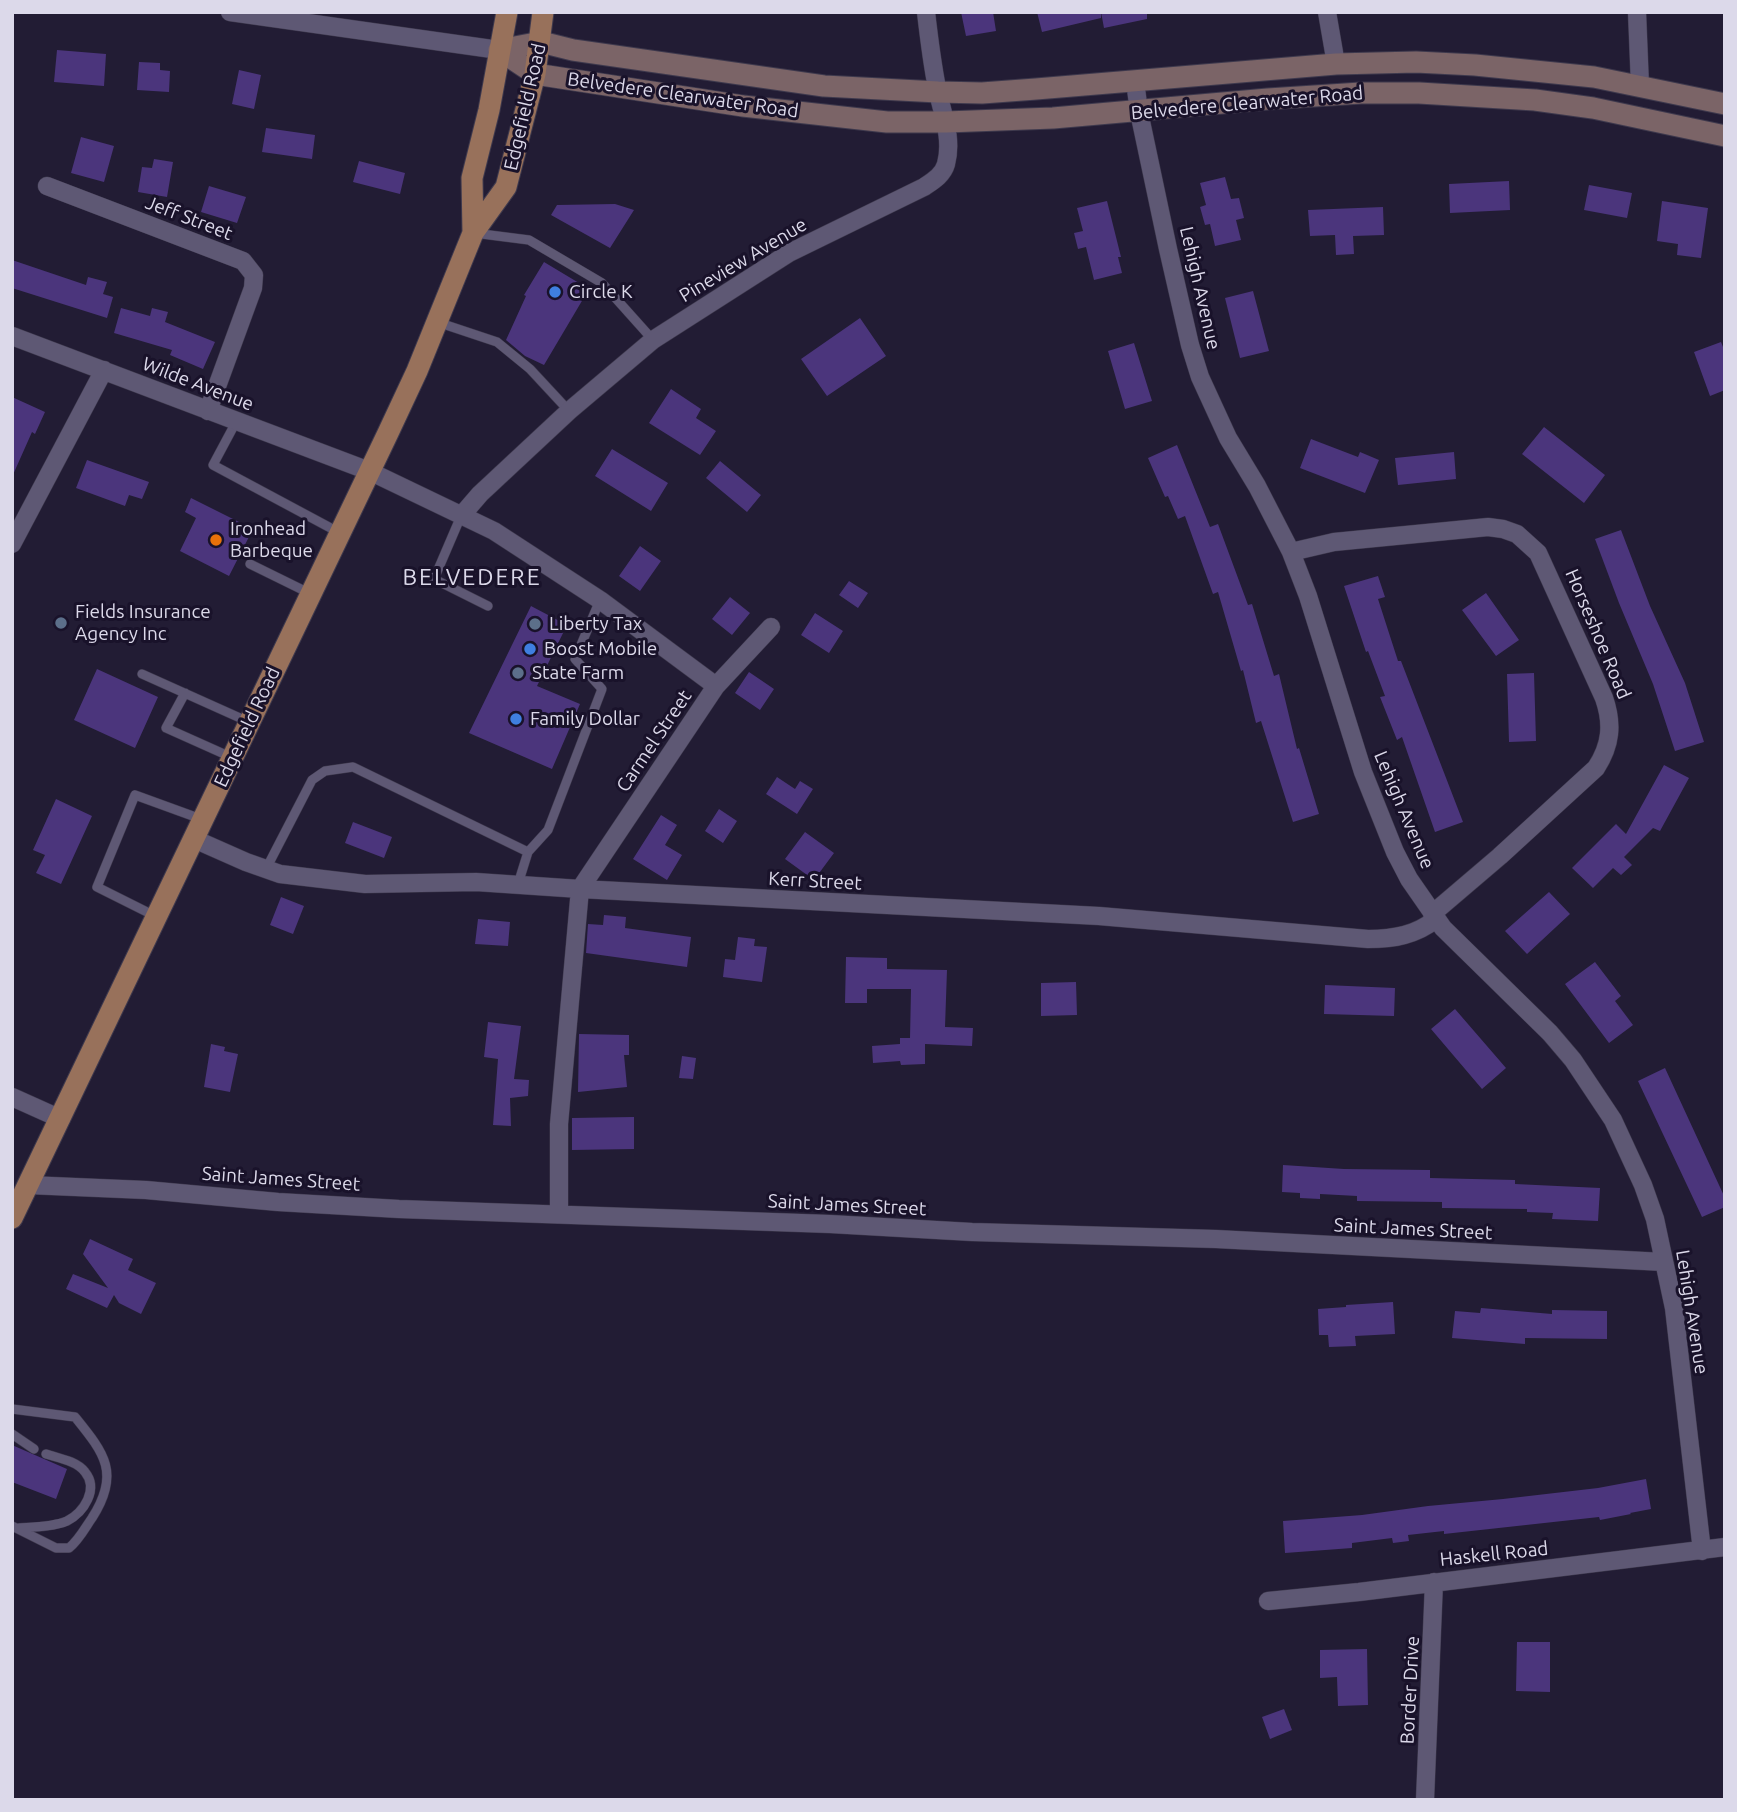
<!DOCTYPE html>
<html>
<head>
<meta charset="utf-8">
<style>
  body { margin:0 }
  #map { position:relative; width:1737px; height:1812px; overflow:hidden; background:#221c34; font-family:Ubuntu,sans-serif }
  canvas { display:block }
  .frame { position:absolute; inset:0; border:14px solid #dcd9ea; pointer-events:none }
</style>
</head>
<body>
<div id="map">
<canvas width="1737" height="1812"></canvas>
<div class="frame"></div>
</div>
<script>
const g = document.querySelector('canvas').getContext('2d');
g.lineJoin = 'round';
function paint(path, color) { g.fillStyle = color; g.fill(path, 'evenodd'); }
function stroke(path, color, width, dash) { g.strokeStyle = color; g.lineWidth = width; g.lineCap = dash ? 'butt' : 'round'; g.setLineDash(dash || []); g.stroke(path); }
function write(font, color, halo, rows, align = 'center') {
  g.font = font + ' Ubuntu,sans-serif'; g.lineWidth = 6; g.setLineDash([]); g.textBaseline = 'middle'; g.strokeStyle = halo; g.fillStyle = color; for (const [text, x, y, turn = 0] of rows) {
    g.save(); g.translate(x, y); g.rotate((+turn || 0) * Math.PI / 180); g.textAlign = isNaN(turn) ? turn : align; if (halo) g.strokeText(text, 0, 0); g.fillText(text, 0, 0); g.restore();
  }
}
paint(new Path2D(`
  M961,12H993L996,31L966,36Z
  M1037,12H1101V18L1042,32Z
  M1101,12H1147V19L1104,28Z
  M57,50L106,54L104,86L54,82Z
  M139,62L160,63V70L170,71L169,92L137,90Z
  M239,70L261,75L254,109L232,104Z
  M266,128L315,135L312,159L262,152Z
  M81,137L114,146L104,182L71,173Z
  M154,159L173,162L167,197L138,192L142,167L152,168Z
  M359,161L405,173L400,194L353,182Z
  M1225,177L1231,199L1239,198L1244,218L1236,220L1241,240L1215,246L1210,224L1205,225L1200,207L1206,205L1200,183Z
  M1509,181L1510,210L1450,213L1449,184Z
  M1589,185L1632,193L1627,218L1584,210Z
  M209,186L246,197L237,223L201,212Z
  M1107,201L1121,257H1118L1122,273L1094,280L1086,247L1078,249L1074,233L1083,231L1077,208Z
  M1662,201L1708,208L1701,258L1677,255L1678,244L1657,241Z
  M615,204L634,210L610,248L551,215L557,205Z
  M1383,207L1384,235L1353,236L1354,254L1336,255L1335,235L1310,236L1308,210Z
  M12,260L86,285L88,277L107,282L103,294L113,297L107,318L12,288Z
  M544,262L589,289L544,365L525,356L506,340L526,296L524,295Z
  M1253,291L1269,351L1240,358L1225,298Z
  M121,308L150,316L152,308L168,312L165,322L215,342L203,369L170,355L172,350L114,333Z
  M860,318L886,356L827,396L801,359Z
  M1721,342L1725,352V390L1710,396L1694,352Z
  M1134,343L1152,401L1125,409L1108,351Z
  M671,389L701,409L696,418L716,431L700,455L649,423Z
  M12,397L45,412L35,434L32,432L12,477Z
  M1544,427L1605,475L1584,503L1522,454Z
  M1311,439L1358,457L1360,452L1379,460L1365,493L1300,468Z
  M1177,445L1210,527L1218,524L1248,605L1252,604L1274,676L1279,674L1297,749L1299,748L1319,814L1293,822L1261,721L1256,723L1243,670L1241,671L1218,592L1213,594L1185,516L1178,519L1168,496L1165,497L1148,458Z
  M612,449L668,483L651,511L595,476Z
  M1454,452L1456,479L1398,485L1395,458Z
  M87,460L149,482L142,499L129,495L125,506L76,488Z
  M720,461L761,495L747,512L706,478Z
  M191,498L253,529L229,576L180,551L196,518L185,512Z
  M1621,530L1650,606L1685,683L1704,742L1675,751L1653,684L1619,603L1595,539Z
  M640,546L661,561L640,591L619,576Z
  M1378,576L1385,597L1378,599L1398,661H1401L1463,822L1435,832L1402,737L1397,740L1380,697L1385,696L1368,651L1366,652L1344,586Z
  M849,581L868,593L858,608L839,595Z
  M1486,593L1519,640L1496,656L1462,610Z
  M730,597L750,613L732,635L712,619Z
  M531,606L567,625L537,686L580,704L552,769L469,733Z
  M815,613L843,631L829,653L801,635Z
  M97,669L158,697L135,748L74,720Z
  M749,672L774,689L760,710L735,693Z
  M1534,673L1536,741L1509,742L1507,674Z
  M1664,765L1689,778L1660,831L1653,828L1624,857L1632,865L1621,875L1613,868L1593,888L1572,868L1616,824L1626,834Z
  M777,777L795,789L800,781L813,789L797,814L766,794Z
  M56,799L92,816L61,884L36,873L45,855L33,850Z
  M719,809L737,821L723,843L705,831Z
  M661,815L677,825L665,845L682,855L667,880L633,859Z
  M353,822L392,837L384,858L345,843Z
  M805,832L834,853L814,880L785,859Z
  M1549,892L1570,914L1527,954L1505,931Z
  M281,897L304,906L293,934L270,925Z
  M604,915L626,917L625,928L691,937L687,967L586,953L588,924L603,925Z
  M478,919L510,922L508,946L475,944Z
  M738,937L755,939L754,946L767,947L762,982L723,977L725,959L735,960Z
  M846,957L887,958V969L947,970L945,1027L973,1028L972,1046L925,1044V1064L901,1065L900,1061L873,1063L872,1046L900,1044V1038H910L911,989H867V1003H845Z
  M1595,962L1621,996L1615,1001L1633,1025L1609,1043L1565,984Z
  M1076,982L1077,1015L1041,1016V983Z
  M1325,985L1395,988L1394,1016L1324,1014Z
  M1455,1009L1506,1068L1482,1089L1431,1029Z
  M488,1022L521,1026L514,1079L529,1080L528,1096L510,1098L511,1126L493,1125L498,1059L484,1057Z
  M579,1034L629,1035V1055H624L627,1087L578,1092Z
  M211,1044L225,1047L224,1051L238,1054L230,1092L204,1087Z
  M682,1056L696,1058L693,1079L679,1078Z
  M1665,1068L1725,1198V1207L1702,1217L1638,1081Z
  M634,1117V1149L572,1150V1118Z
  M1283,1165L1344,1169L1430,1170V1178L1515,1180V1184L1600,1188L1598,1221L1552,1219L1553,1213L1527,1212V1209L1442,1208V1202L1357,1201V1196L1320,1194V1199L1300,1198V1193L1282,1192Z
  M90,1239L133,1259L128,1270L156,1283L141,1314L119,1303L114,1295L107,1308L66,1289L73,1274L108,1288L83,1254Z
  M1393,1302L1395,1334L1355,1336L1356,1346L1329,1347L1328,1335H1319L1318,1309L1346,1307V1305Z
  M1481,1308L1552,1314V1310L1607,1311V1339L1525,1338V1344L1452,1338L1455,1311L1480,1313Z
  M12,1445L67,1469L56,1499L12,1482Z
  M1646,1479L1651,1509L1630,1513L1631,1514L1600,1520L1599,1517L1444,1534V1531L1408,1535L1409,1541L1393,1543L1392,1538L1352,1543V1548L1285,1553L1283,1521L1362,1515L1428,1506L1503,1499L1598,1488Z
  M1517,1642H1550V1692L1516,1691Z
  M1367,1649L1368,1705L1338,1706L1337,1677L1320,1678V1650Z
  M1284,1709L1292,1730L1270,1739L1262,1717Z`), '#4b357c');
const service = new Path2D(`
  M474,233L529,240L602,283L653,340
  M437,322L497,342L530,369L569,411
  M236,422L213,465L340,533
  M461,516L434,579L488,606
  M250,564L311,594
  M142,674L249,722
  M185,693L166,728L233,758
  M528,852L548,830L602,689L575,659L600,600
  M266,869L312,780L325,771L353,767L528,852L518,884
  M157,917L97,887L135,795L201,819
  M12,1409L75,1417C104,1453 121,1473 92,1518C85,1528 79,1540 69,1548H56L12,1526
  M12,1434L34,1449
  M19,1528C34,1527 53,1527 67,1521C84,1512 99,1489 85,1472C77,1461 58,1458 46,1454`);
const minor = new Path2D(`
  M230,12L499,50
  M1327,12L1336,64
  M1637,12L1640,86
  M1135,81L1139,112L1168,249L1190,345L1200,377L1228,438L1257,486L1291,552L1308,596L1363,772L1395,852L1409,879L1443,928L1550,1033L1573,1060L1613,1120L1643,1185L1655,1219L1674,1308L1702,1551
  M47,186L243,261L254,275L253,288L208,411
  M12,336L369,471L494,531L600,600L716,686
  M461,516L480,494L569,411L653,340L789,253L924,187C933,181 943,175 946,164C953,138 942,113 937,88C932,63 929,38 926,12
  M12,544L104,370
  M1291,552L1334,542L1488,527L1503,529L1517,534L1538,553L1604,698C1613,724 1611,745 1596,768L1500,856L1432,914
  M194,839L246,862L280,874L365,884L476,882L580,889L1099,916L1368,939C1394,939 1416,935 1436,919
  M12,1097L61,1119
  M28,1185L146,1190L278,1202L399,1209L830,1224L972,1232L1216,1239L1664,1262
  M559,1214V1124L580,889L716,686L771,627
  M1268,1601L1359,1592L1725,1547
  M1425,1800L1434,1582`);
const secondary = new Path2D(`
  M499,50L535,74L743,106L887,122H946L1053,118L1268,99L1361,93H1419L1535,100L1593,108L1725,136
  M499,50L541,42L573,50L824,86L938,92L982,93L1036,89L1336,64L1416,62L1475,65L1594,77L1725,104`);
const primary = new Path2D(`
  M473,233L472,178L489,110L507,12
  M12,1218L388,433L417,371L473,233L506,187L535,74L543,12`);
stroke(service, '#3e394d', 10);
stroke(minor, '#3e394d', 19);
stroke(secondary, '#3e394d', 23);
stroke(primary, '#3e394d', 23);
stroke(service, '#5e5874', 9);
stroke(minor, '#5e5874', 18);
stroke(secondary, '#7b6467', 21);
stroke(primary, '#98715b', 21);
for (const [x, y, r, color] of [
  [555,292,7,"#3f7fe0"],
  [216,540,7,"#e8710a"],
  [61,623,7,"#5c6f8a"],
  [535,624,7,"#5c6f8a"],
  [530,649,7,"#3f7fe0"],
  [518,673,7,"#5c6f8a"],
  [516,719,7,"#3f7fe0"]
]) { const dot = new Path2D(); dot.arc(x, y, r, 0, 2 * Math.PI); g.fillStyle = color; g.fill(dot); stroke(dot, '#19122a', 2.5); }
write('19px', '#dcd9ea', '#19122a', [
  ["Belvedere Clearwater Road",683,95,8],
  ["Belvedere Clearwater Road",1247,103,-5],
  ["Edgefield Road",525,107,-77],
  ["Jeff Street",189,218,21],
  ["Pineview Avenue",743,260,-31],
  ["Lehigh Avenue",1200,288,77],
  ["Wilde Avenue",198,384,21],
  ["Horseshoe Road",1598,634,67],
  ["Edgefield Road",247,727,-65],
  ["Carmel Street",654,741,-56],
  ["Lehigh Avenue",1404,810,67],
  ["Kerr Street",815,881,3],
  ["Saint James Street",281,1179,4],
  ["Saint James Street",847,1205,3],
  ["Saint James Street",1413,1229,3],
  ["Lehigh Avenue",1692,1312,81],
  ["Haskell Road",1494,1554,-6],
  ["Border Drive",1410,1690,-87]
]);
write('19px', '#dcd9ea', '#19122a', [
  ["Circle K",569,292],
  ["Ironhead",230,529],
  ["Barbeque",230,551],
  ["Fields Insurance",75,612],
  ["Agency Inc",75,634],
  ["Liberty Tax",549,624],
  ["Boost Mobile",544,649],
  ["State Farm",532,673],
  ["Family Dollar",530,719]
], 'left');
g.letterSpacing = '2px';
write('23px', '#dcd9ea', '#19122a', [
  ["BELVEDERE",472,577]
]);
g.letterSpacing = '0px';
</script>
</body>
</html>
